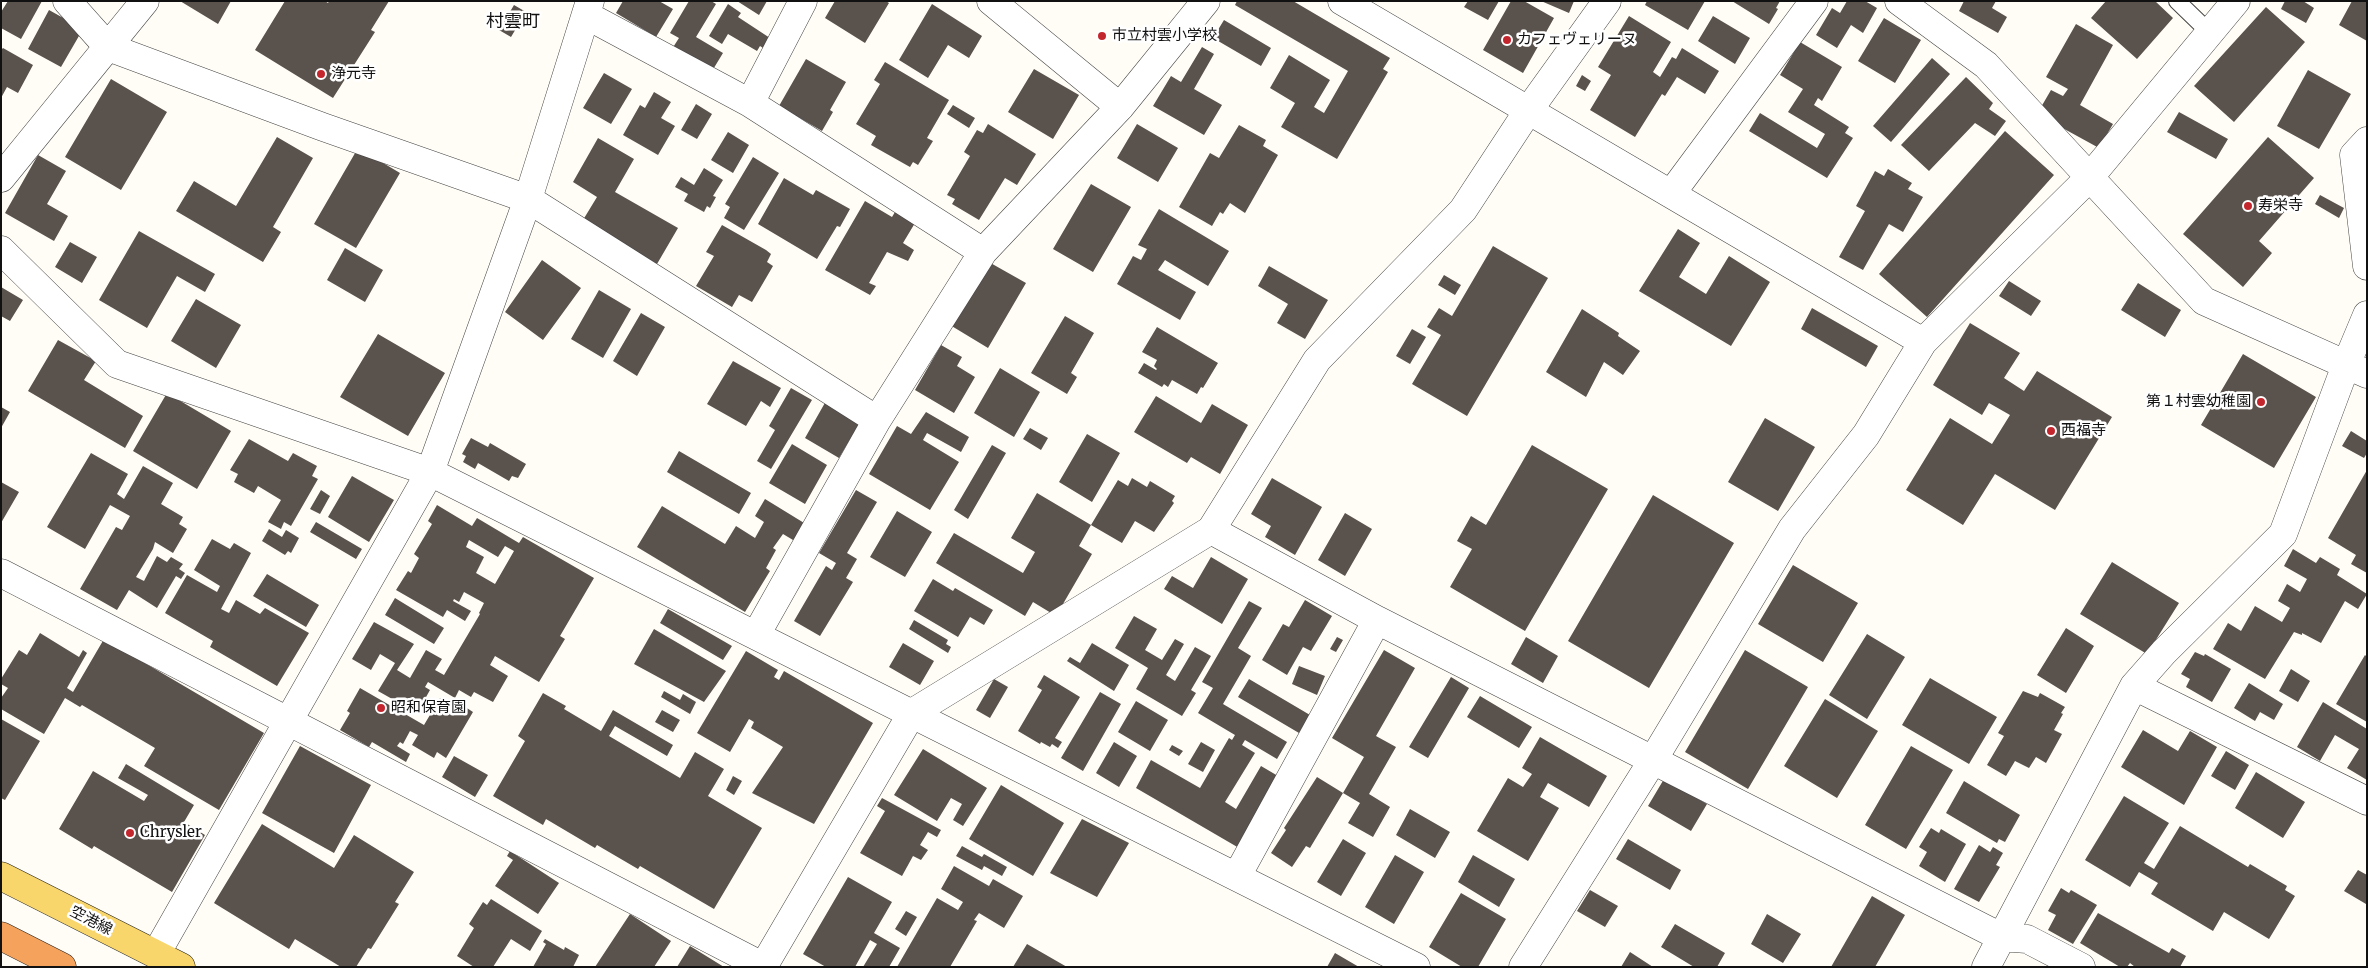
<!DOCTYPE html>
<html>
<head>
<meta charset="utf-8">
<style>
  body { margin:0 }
  #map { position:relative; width:2368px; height:968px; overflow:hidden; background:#fffdf5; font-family:Merriweather,serif }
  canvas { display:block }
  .frame { position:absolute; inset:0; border:2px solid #111; pointer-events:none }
</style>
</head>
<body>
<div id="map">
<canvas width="2368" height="968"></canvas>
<div class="frame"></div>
</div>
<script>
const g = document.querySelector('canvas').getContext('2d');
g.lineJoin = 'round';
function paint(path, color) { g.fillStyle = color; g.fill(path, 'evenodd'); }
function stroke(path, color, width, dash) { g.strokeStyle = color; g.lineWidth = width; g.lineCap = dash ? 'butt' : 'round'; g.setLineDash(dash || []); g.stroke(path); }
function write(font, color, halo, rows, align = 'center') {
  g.font = font + ' Merriweather,"Noto Sans JP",serif'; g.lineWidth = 5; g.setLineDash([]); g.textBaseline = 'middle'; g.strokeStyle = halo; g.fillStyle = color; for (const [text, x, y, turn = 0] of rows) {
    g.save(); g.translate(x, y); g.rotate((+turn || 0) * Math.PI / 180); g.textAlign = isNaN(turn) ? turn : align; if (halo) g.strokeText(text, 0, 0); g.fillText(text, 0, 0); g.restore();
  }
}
paint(new Path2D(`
  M8,1H42L21,39L1,28V12Z
  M180,1H231L218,24Z
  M285,1H325L328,3L329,1H389L371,30L375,32L333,98L255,50Z
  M623,1H659L673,9L656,37L616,13Z
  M689,1H711L716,4L696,37L723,53L709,76L670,52L679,38L670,33Z
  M737,1H767L759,15Z
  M835,1H886L889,3L865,43L825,18Z
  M1237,1H1293L1390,58L1383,69L1388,72L1337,159L1281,127L1295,103L1270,88L1289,55L1330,80L1314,107L1324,113L1348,71L1235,5Z
  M1468,1H1499L1488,20L1464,7Z
  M1511,1H1524L1554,18L1523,73L1483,50Z
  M1541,1H1574L1569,13Z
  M1647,1H1705L1688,30L1645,5Z
  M1732,1H1780L1776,8L1778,9L1769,24Z
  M1847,1H1865L1877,8L1863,33L1851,25L1837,48L1816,35L1832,8L1840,13Z
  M1964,1H1996L1992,8L2007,17L1998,33L1959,11Z
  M2106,1H2155L2173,18L2137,59L2091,18Z
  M2285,1H2303L2314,8L2306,23L2281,9Z
  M2352,1H2367V41L2339,25Z
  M728,4L741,13L738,17L773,40L766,50L760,46L757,51L728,34L722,44L709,36Z
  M932,4L982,36L969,58L948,45L928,78L899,60Z
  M514,5L526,12L511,37L499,30Z
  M2266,7L2305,42L2234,122L2194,86Z
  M49,10L83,29L61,67L28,49Z
  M1629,16L1671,42L1653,72L1660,77L1672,57L1676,59L1682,48L1719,71L1705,94L1677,77L1665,96L1662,94L1635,137L1590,110L1611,75L1598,67Z
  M1713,16L1750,38L1735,64L1698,41Z
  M1884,18L1921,40L1895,83L1858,61Z
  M1224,20L1271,48L1261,66L1213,38Z
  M2076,24L2113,45L2080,105L2113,124L2099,148L2037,114L2051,90L2063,96L2068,89L2046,77Z
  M1800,42L1842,67L1822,101L1818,98L1814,105L1849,127L1845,133L1853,138L1827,178L1749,131L1760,113L1817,148L1825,134L1788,112L1803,89L1780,75Z
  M1202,47L1214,54L1194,89L1222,105L1204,135L1153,106L1171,76L1181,82Z
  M3,48L33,65L18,93L7,87L1,98V50Z
  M1932,58L1950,74L1891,142L1873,126Z
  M806,59L846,82L830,110L833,112L822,131L779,106Z
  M885,62L949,100L927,138L933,141L918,165L913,162L910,167L871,145L876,136L856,124L880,84L874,80Z
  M1034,69L1079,95L1053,139L1008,112Z
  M2308,70L2351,94L2319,149L2277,126Z
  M604,73L632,89L611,124L583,108Z
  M1582,75L1591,81L1585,91L1576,86Z
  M1966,77L1993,103L1989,109L2006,121L1995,136L1975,123L1929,171L1901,145Z
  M111,79L167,112L121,190L65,157Z
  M654,92L671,102L661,118L675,126L658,155L623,135L640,105L645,108Z
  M696,104L712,114L697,139L681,130Z
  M953,105L975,118L969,128L947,114Z
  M2179,112L2228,139L2216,159L2167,132Z
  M988,124L1036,154L1017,185L1005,178L979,220L952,204L955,199L947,195L970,156L964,152L977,130L983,133Z
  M1137,124L1178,148L1158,182L1117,158Z
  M1239,125L1266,140L1263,146L1278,155L1245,213L1230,203L1223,214L1220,212L1212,226L1179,207L1210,153L1219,158Z
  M2005,131L2054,175L1927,317L1879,274Z
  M728,132L749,145L733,173L711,160Z
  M277,137L313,158L273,227L281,232L263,262L176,211L194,181L236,206Z
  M2268,137L2314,178L2259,241L2272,253L2243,287L2183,234Z
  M598,138L634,159L615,192L678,228L657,264L583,220L597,197L573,182Z
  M358,148L400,173L356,248L314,224Z
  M38,155L66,171L47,204L68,216L54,241L5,213Z
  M753,157L779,173L744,230L724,218L730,207L725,204Z
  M704,168L723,180L713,196L716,197L710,208L707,206L704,212L684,201L688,194L675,187L681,177L694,185Z
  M1888,169L1912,183L1908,189L1923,197L1903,232L1889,224L1863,270L1839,257L1865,211L1856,206L1875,171L1884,176Z
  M784,178L813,195L816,190L850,209L840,227L837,226L817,259L758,224Z
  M1091,184L1131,207L1093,272L1053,249Z
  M2320,195L2344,208L2339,218L2315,204Z
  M865,201L892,217L895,212L915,223L903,243L914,250L908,261L887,252L869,283L876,286L870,295L825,270Z
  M1159,209L1229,251L1208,286L1165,260L1158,270L1196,292L1180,320L1117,284L1133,256L1141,260L1147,249L1138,245Z
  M722,225L766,250L771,254L767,262L773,266L752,302L739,295L732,307L696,286L714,256L706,252Z
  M1678,229L1700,243L1679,277L1706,294L1729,256L1770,282L1731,346L1639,291Z
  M139,231L215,274L205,292L177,276L147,328L99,300Z
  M70,242L97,257L82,283L55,267Z
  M1493,246L1548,278L1467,416L1412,384L1441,335L1427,327L1439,308L1452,316Z
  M345,248L383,270L365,302L327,280Z
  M542,260L581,288L543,340L505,312Z
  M987,261L1026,283L988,348L950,325Z
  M1269,266L1328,300L1305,339L1277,323L1288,304L1258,286Z
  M1444,275L1461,285L1455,295L1438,285Z
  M2009,281L2041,301L2031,316L1999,296Z
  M2138,283L2181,310L2165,337L2121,310Z
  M1,287L23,300L10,321L1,316Z
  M599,290L631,309L603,358L571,339Z
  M196,299L241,325L216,368L171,341Z
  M1812,308L1878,346L1866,367L1801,329Z
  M1582,309L1619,333L1618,336L1640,351L1623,375L1604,362L1586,397L1546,372Z
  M641,313L665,327L637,376L613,361Z
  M1065,316L1094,333L1071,373L1077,377L1067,394L1031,373Z
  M1970,323L2020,353L2004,378L2024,391L2037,371L2112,417L2055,510L1995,474L1963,525L1906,490L1950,418L1992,444L2010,415L1989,403L1982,415L1933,385Z
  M1157,327L1218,363L1203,388L1201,387L1197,394L1172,380L1168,387L1164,384L1162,387L1138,373L1144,363L1156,370L1157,369L1154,366L1157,360L1142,352Z
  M1412,329L1426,337L1410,364L1396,356Z
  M378,334L445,373L408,436L340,397Z
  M58,340L96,361L84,380L143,416L125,448L28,391Z
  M941,345L962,357L957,366L975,377L954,413L915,390Z
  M2243,354L2316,397L2274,468L2201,425Z
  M733,361L781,388L770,407L761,401L746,426L707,404Z
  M1000,368L1040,392L1014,437L974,413Z
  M791,388L812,400L771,469L757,461L775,430L769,426Z
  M167,393L231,431L197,489L133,451Z
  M1156,396L1201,423L1212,404L1248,425L1220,474L1191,457L1187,463L1134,432Z
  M826,401L861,421L839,458L805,438Z
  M1,407L10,412L1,428Z
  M926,412L969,437L961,452L927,433L923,440L959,462L930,510L869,474L897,426L911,434Z
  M1765,418L1815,447L1778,511L1728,482Z
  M1030,428L1048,438L1041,450L1023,439Z
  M2351,431L2367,441V453L2364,458L2342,446Z
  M1087,434L1120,453L1092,502L1059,482Z
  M471,438L488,447L490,443L526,464L518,478L512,476L509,481L478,463L475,469L463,462L466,456L462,454Z
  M249,439L288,461L293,453L317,466L312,476L318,479L291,526L284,522L281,529L268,522L281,500L258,486L254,493L234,482L238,474L230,470Z
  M792,444L827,465L805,504L769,483Z
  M992,445L1006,453L968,519L954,510Z
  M1532,445L1608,489L1525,631L1450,587L1472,549L1457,541L1471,516L1486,525Z
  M679,451L751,493L739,514L667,472Z
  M91,453L128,474L117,494L124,499L143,466L173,483L161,504L183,517L179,524L187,529L173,553L155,542L153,549L136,577L144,581L157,556L167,562L171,557L183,564L179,569L185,573L181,579L176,576L157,608L129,590L117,610L80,589L116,527L122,530L130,516L110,505L85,549L47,527Z
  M2367,470V573L2351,564L2356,555L2328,538Z
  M352,476L394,500L369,542L328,517Z
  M1132,478L1147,487L1150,481L1175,496L1172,501L1174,503L1154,532L1135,521L1122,543L1091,525L1079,546L1092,554L1056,616L1033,602L1025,616L936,563L954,533L1023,573L1035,552L1011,538L1037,493L1091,525L1118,480L1128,486Z
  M1272,478L1322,507L1295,555L1265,537L1271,526L1251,514Z
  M1,482L19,492L1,523Z
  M321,490L330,496L320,514L310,509Z
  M856,490L877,502L847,553L857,559L846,578L853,582L820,636L794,621L826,566L832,570L836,563L819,553Z
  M1653,495L1734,543L1649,688L1568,641Z
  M765,499L809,526L798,543L783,534L773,548L776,550L766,568L770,571L745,612L637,547L662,506L725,544L736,526L755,538L764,522L755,516Z
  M437,505L472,526L477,518L519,543L523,537L594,578L560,636L565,639L539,682L495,656L490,665L508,676L493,702L474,692L471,697L459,690L455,698L428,682L425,687L430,690L417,713L378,691L395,663L380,654L371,670L352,659L374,622L414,644L397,670L410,678L426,650L442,659L435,670L444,675L480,614L479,613L484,603L464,592L459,602L454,599L453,601L471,611L465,621L447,610L443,617L396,590L408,571L411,573L419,558L414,554L432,524L428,521ZM469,540L498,557L505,546L514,551L495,584L476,573L484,557L466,547Z
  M897,511L932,532L905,577L870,557Z
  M1345,513L1372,529L1345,576L1318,560Z
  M316,522L362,549L356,559L310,532Z
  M269,529L282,537L286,530L299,538L291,553L288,551L285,555L262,541Z
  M212,539L230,549L234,543L251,553L221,609L229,613L236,600L260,614L265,608L309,633L277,686L210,647L213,641L165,613L187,575L217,592L220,586L194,570Z
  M2293,549L2316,563L2320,557L2340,569L2337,575L2367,594L2358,609L2345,601L2321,643L2302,633V635L2294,632L2265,679L2213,649L2228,623L2241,631L2255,606L2282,622L2290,608L2278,601L2287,584L2300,592L2307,579L2284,566Z
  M1211,557L1248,579L1222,624L1164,589L1172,576L1193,588Z
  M2112,562L2179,603L2147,654L2080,614Z
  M1793,565L1858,603L1823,662L1758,624Z
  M267,574L319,605L306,627L253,596Z
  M933,579L953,591L955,588L993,610L984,625L970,617L958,637L914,611Z
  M395,598L444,628L434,644L385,615Z
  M1305,600L1332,616L1311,651L1303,647L1287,675L1262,660L1283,624L1289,627Z
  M1249,601L1262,608L1238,648L1251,656L1223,704L1287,742L1277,759L1245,740L1242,745L1255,753L1225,802L1236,809L1261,766L1278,776L1239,848L1136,788L1151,760L1200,788L1229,738L1232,740L1235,735L1198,713L1213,688L1202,682Z
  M668,609L732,646L723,660L660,623Z
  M1134,616L1157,629L1145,650L1162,660L1175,639L1184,644L1166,675L1175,681L1195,647L1211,656L1191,690L1196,693L1182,716L1136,689L1148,668L1115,648Z
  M914,620L948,640L946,644L951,647L948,653L909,629Z
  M2066,628L2094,646L2066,693L2037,675Z
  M654,629L726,671L704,702L634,664Z
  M40,633L79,657L83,650L87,653L67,688L73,692L104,639L264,733L219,810L144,766L155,748L82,705L80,707L65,698L44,734L1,709V698L8,688L1,684V679L19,650L27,655Z
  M1867,634L1905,657L1867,719L1829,695Z
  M1337,637L1343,640L1336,652L1330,649Z
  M1526,637L1558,656L1543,683L1511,664Z
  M903,643L934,661L920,685L889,667Z
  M1092,643L1129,665L1114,691L1067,661L1070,657L1080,663Z
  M1384,650L1415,668L1376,736L1396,747L1369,794L1390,807L1373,837L1348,823L1360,803L1343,793L1364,757L1332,738Z
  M1745,650L1808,687L1748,789L1685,752Z
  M746,651L778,670L774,677L779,680L784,671L873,723L814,824L752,793L783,747L751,728L754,722L749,719L730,752L697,733Z
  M2195,652L2204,656L2205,654L2231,669L2212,702L2186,687L2190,679L2181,674Z
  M2365,655L2367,657V722L2336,704Z
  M1299,666L1325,676L1317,695L1292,684Z
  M2291,669L2310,681L2298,702L2279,691Z
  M1044,675L1080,697L1055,738L1062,742L1058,748L1052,744L1050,747L1041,742L1040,744L1018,731L1042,690L1037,687Z
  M1451,677L1469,688L1428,758L1409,747Z
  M1930,678L1997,717L1969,764L1902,725Z
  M994,679L1008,687L990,718L976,710Z
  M1249,679L1310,715L1299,733L1238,697Z
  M2249,683L2283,704L2274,720L2260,712L2255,721L2234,708Z
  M360,688L424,725L440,698L454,706L456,701L473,712L446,758L437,752L434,758L412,745L418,735L410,731L403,744L400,742L397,746L410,754L406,762L372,742L369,747L340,730L350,713L347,711Z
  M664,691L680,700L683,694L696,702L690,714L661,697Z
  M2023,691L2038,697L2040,693L2065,707L2061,713L2063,714L2054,730L2062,734L2046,763L2036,757L2029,768L2015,761L2006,776L1987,765L2004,736L1998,733Z
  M1100,692L1121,704L1083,771L1061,758Z
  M543,693L566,706L564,709L601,731L613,710L673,745L667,756L615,726L609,736L680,778L695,752L724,769L708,796L762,828L714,909L640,866L638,869L597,845L595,848L546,819L543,825L493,796L525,741L518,736Z
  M1480,696L1532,727L1519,748L1467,717Z
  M1825,699L1878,731L1837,798L1784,766Z
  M1136,701L1168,720L1150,751L1118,732Z
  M2323,702L2367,729V780L2347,768L2359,749L2335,735L2320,761L2297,747Z
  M662,710L680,720L673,732L655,722Z
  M1,719L40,741L5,800L1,798Z
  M2143,730L2178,751L2190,731L2217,747L2184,805L2121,767Z
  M1540,737L1607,776L1589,807L1548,783L1540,797L1559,808L1528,861L1477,831L1508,778L1523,787L1532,774L1522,768Z
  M1114,742L1137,756L1119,787L1096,773Z
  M1201,742L1215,750L1203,772L1188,764Z
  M1172,745L1183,751L1179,756L1169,750Z
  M300,746L371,785L334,853L262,813Z
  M1911,746L1953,770L1906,849L1865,825Z
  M923,749L987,788L963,826L953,820L962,804L951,798L937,821L894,795Z
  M2226,751L2249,765L2235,790L2211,776Z
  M454,756L488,775L475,797L442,777Z
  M126,764L194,805L184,822L205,835L172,892L94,846L92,849L59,829L93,771L144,801L148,795L118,778Z
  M2256,772L2305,802L2283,838L2235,808Z
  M733,776L742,781L734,795L726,790Z
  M1317,777L1343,793L1310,848L1306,846L1292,867L1271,853L1286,830L1284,828Z
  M1664,779L1707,804L1691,831L1648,806Z
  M1964,781L2020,815L2005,842L1999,839L1997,843L1946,813Z
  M1001,785L1064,823L1033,876L969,839Z
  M2124,796L2169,823L2144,863L2154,869L2180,826L2248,867L2250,864L2287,886L2285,890L2295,896L2269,939L2224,912L2213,931L2151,894L2158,883L2139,872L2130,887L2085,860Z
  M882,798L941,830L937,837L928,832L920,845L928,850L921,860L913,856L902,876L860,853L885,811L877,806Z
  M1410,809L1450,832L1435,858L1396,835Z
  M1082,819L1129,843L1097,897L1050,873Z
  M262,824L334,868L354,835L414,872L395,902L399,904L371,949L368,948L356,967H341L295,939L289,949L214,903Z
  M1931,828L1939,833L1941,829L1966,844L1945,882L1919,866L1927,852L1919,847Z
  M1343,839L1366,853L1341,896L1317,882Z
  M1628,839L1681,870L1670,890L1616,859Z
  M1979,845L1990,852L1993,847L2003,853L1996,865L2000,867L1979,902L1954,889Z
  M962,846L982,857L984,854L1007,867L1002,876L984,866L982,870L956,856Z
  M510,851L559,883L538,914L495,886L513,860L507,856Z
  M1395,855L1424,872L1394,924L1365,907Z
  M1473,855L1515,879L1499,907L1458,882Z
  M954,866L989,886L993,879L1023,896L1004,928L979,913L974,920L977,921L950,967H897L937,898L958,910L963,902L941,889Z
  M2358,870L2367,875L2366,904L2344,891Z
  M848,877L892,902L874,933L900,948L889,967H863L877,944L870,940L855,967H826L803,954Z
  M2061,888L2069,893L2071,890L2097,905L2073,944L2048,930L2056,915L2048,911Z
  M1590,890L1618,906L1605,927L1577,911Z
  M1461,893L1506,919L1478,967H1462L1429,947Z
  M1872,896L1905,915L1875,967H1831Z
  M491,899L542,931L530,951L511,939L493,967H474L457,956L474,928L469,924L483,902L487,905Z
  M906,911L917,917L906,936L895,929Z
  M2098,913L2169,953L2172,948L2186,956L2180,967H2135L2130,963L2127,967H2120L2080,943Z
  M630,914L671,941L654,967H595Z
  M1767,914L1801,934L1783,963L1751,944Z
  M1675,924L1725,953L1717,967H1694L1661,947Z
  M545,939L564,950L565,947L579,955L573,967H533L546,944L543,942Z
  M1027,944L1067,967H1013Z
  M690,946L724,967H677Z
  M1630,952L1653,967H1621Z
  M1335,953L1359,967H1327Z`), '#5a524d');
const service = new Path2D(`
  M2177,1L2209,32`);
const minor = new Path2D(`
  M67,1L108,47L323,127L528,199L877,420
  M991,1L1120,107
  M1342,1L1923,342
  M1899,1L1986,65L2204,301L2367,374
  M586,15L750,103L983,252
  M750,103L803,1
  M2367,141L2354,155L2367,266
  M1,178L145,1
  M1671,194L1814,1
  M1,250L117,364L430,472L1416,967
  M1211,530L1377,620L2001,937L2027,939L2081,967
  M1,573L764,967
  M756,635L877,420L983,252L1120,107L1206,1
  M2134,686L2367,801
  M1237,876L1377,620
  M156,954L430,472L528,199L590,1
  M1523,967L1653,760L1792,529L1866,435L1923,342L2089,178L2236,1
  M1986,967L2134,686L2164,652L2283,534L2346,365L2367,315`);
const tertiary = new Path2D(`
  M763,967L912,713L1211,530L1317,360L1463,210L1528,111L1607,1`);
const primary = new Path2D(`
  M1,876L181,967`);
const motorway = new Path2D(`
  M1,936L62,967`);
stroke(service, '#444', 18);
stroke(minor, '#444', 29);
stroke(tertiary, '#444', 29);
stroke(primary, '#222', 29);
stroke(motorway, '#222', 29);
stroke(service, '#fff', 16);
stroke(minor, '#fff', 28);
stroke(tertiary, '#fff', 28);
stroke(primary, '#f9d66b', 28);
stroke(motorway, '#f5a25d', 28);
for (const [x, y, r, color] of [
  [1102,36,5,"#c4262e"],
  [1507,40,5,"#c4262e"],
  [321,74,5,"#c4262e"],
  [2248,206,5,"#c4262e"],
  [2261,402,5,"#c4262e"],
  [2051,431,5,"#c4262e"],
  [381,708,5,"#c4262e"],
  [130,833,5,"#c4262e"]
]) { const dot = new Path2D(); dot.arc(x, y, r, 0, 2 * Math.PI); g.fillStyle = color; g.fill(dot); stroke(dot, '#fff', 2); }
write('15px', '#111', '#fff', [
  ["市立村雲小学校",1112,36],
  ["カフェヴェリーヌ",1517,40],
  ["浄元寺",331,74],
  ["寿栄寺",2258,206],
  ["第１村雲幼稚園",2251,402,"right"],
  ["西福寺",2061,431],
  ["昭和保育園",391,708],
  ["Chrysler",140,833]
], 'left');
write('15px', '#111', '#fff', [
  ["空港線",91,921,27]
]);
write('18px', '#111', '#fff', [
  ["村雲町",513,22]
]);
</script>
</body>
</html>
